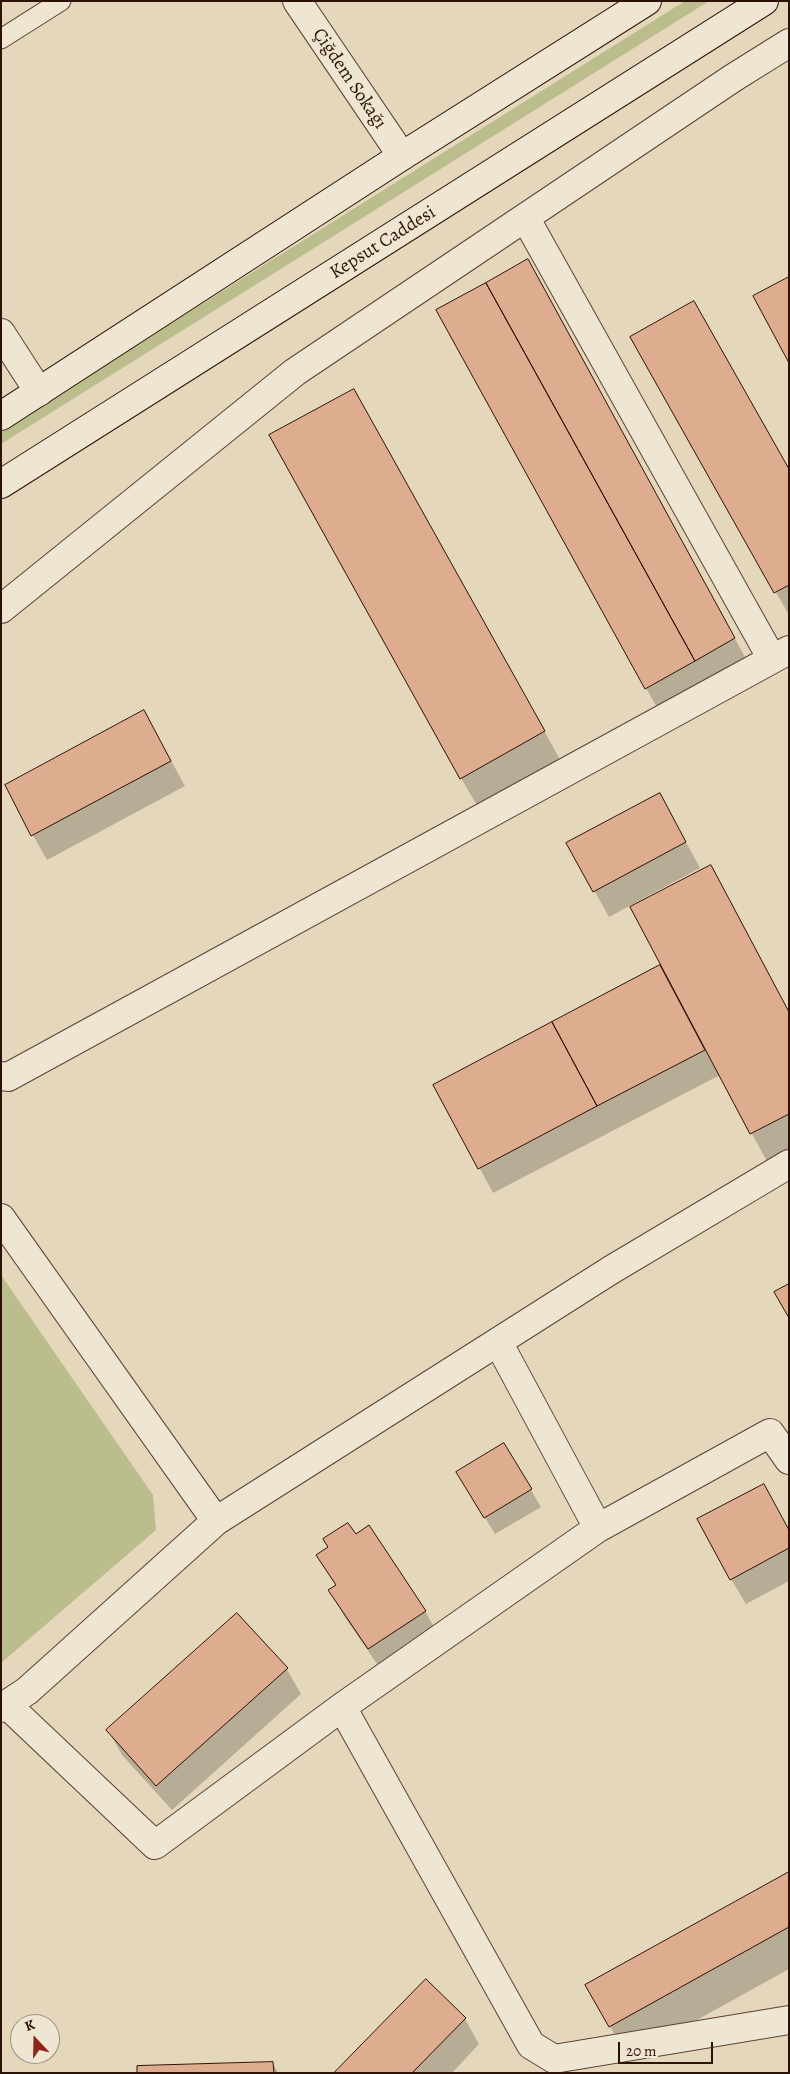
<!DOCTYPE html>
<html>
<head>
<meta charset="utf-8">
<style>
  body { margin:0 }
  #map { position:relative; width:790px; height:2074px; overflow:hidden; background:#e5d7bc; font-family:Alegreya,serif }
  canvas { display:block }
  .frame { position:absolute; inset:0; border:2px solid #2e1106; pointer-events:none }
  .north { position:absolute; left:10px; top:2014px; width:50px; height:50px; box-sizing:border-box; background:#eee5d3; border:1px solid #a19081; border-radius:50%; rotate:339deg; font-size:14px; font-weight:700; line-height:20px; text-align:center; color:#2e1106 }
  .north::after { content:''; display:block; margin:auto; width:18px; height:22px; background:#8f2418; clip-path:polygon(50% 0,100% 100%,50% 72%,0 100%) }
  .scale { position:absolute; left:618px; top:2042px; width:95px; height:22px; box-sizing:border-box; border:2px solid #2e1106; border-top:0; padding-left:6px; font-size:15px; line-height:18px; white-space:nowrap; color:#2e1106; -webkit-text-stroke:4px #eee5d3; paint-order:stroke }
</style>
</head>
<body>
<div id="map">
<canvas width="790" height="2074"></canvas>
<div class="frame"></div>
<div class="north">K</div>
<div class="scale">20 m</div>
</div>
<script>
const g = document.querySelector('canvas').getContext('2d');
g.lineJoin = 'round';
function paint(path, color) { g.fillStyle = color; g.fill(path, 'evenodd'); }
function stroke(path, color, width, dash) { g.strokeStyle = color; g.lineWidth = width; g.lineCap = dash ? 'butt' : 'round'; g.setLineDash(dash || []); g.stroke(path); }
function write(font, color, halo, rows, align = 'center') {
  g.font = font + ' Alegreya,serif'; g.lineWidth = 4.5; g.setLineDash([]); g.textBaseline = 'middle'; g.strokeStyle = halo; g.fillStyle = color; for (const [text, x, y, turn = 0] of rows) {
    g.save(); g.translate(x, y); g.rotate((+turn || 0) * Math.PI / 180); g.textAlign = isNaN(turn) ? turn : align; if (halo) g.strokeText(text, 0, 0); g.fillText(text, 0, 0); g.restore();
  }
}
paint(new Path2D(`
  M685,1H709L1,444V430Z
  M1,1275L153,1495L156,1530L1,1663Z`), '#bbbd8c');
paint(new Path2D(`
  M546,292L752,670L664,720L646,688Z
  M632,337L789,470V615Z
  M372,422L562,763L479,809L461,778Z
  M158,737L185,786L47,860L33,835Z
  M674,820L700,868L609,917L568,843Z
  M710,866L789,1012V1155L769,1165L720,1075L493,1193L435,1085L662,965Z
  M504,1444L541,1507L495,1534L468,1490Z
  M789,1530V1581L746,1604L731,1579Z
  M317,1555L425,1611L439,1636L384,1674L344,1616L330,1590L336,1586Z
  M286,1668L301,1694L172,1810L122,1755L108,1730Z
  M789,1873V1969L628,2058L610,2026Z
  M426,1981L465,2019L479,2044L452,2073H336Z
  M273,2063L278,2073H138Z`), '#0003');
const building = new Path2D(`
  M528,259L735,638L695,661L486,283Z
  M789,277V363L753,296Z
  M486,283L695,661L645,689L436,310Z
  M694,301L789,469V585L774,593L630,337Z
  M354,389L545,731L460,779L269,435Z
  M144,710L171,761L31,836L5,785Z
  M660,793L686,842L593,892L566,843Z
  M711,865L789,1012V1114L750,1134L630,907Z
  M660,965L705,1050L597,1106L552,1022Z
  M552,1022L597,1106L478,1169L433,1085Z
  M789,1284V1318L774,1292Z
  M504,1443L532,1489L484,1518L456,1472Z
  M764,1484L789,1530V1548L730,1580L697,1519Z
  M348,1523L356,1534L369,1525L426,1611L368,1649L328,1590L336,1585L316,1555L328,1547L323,1539Z
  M237,1613L288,1668L156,1786L106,1730Z
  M789,1872V1927L609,2027L585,1985Z
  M426,1979L466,2018L412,2073H334Z
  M273,2062L274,2073H137V2066Z`);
paint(building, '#dead90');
stroke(building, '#2e1106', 1);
const service = new Path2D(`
  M1,39L61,1`);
const minor = new Path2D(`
  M297,1L402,156
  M526,219L772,659
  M1,333L39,392
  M1,609L295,372L733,78L789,43
  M1,1076L8,1077L789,650
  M1,1218L216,1521
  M498,1342L598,1528L342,1707L531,2045L554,2059L789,2020
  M598,1528L770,1433L789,1460
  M6,1704L155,1845L342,1707
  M1,1708L27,1691L216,1521L611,1270L789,1164`);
const secondary = new Path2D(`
  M1,416L402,156L647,1
  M1,484L764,1`);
stroke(service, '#5c4234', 21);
stroke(minor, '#5c4234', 30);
stroke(secondary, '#2e1106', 30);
stroke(service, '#eee5d3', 19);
stroke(minor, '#eee5d3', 28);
stroke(secondary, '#eee5d3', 28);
write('19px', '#2e1106', '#eee5d3', [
  ["Çiğdem Sokağı",349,79,56],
  ["Kepsut Caddesi",383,243,-32]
]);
</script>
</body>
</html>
